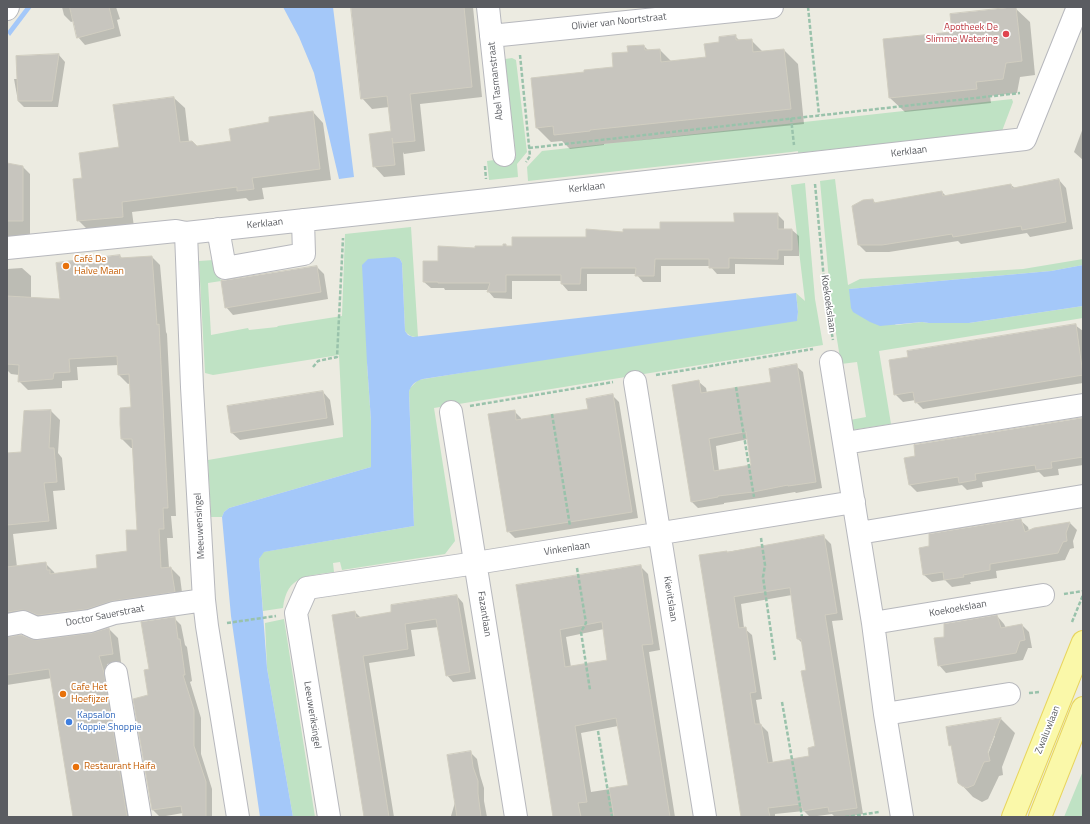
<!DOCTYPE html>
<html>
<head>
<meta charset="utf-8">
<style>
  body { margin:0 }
  #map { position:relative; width:1090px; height:824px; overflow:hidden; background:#ecebe1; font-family:"Titillium Web",sans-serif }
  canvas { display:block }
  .frame { position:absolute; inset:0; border:8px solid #5a5c61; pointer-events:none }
</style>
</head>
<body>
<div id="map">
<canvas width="1090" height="824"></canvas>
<div class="frame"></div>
</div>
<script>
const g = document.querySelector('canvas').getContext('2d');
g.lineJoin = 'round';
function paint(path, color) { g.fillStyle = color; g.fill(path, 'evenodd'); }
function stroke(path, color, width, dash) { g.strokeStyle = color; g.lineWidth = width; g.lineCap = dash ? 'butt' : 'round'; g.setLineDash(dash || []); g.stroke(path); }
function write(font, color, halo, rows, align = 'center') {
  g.font = font + ' "Titillium Web",sans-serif'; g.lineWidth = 3.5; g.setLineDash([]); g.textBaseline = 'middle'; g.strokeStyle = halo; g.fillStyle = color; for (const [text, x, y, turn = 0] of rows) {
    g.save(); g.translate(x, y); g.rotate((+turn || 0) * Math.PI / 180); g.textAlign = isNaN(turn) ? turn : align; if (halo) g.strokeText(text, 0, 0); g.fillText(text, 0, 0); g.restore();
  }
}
paint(new Path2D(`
  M512,58L516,60L527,152L517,164L518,177L489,180L487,161L516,157L505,59Z
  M1012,99L1013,102L1002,131L798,153V151L791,152L528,181L527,167L542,151Z
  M835,179L848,285L860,279L1023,269L1083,259V265L1051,271L849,289L896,325L922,322L929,323H969L1083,306V318L879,351L891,424L852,430L850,420L866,417L857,362L841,364L831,303L820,181Z
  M805,183L815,299L823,345L434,408L455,541L445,554L342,570L340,562L333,563L334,572C307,576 287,575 283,608L263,611L259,559L263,552L414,526L409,392L410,388L418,380L613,348L797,320L798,312L796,293L805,301L791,185Z
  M411,227L418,337C412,337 409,336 405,331L402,263L400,259L367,363L371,421V467L229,508L224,512L222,517H211L208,460L343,437L339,355L213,375L205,373L199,261L214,260L221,281L208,283L211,335L248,328L249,330L277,327L278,326L342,316L345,234Z
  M284,619L315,817H293L267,668L265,623Z
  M1083,771V817H1064Z`), '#bfe2c4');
paint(new Path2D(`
  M26,7H32L10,36L7,32Z
  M283,7H333L354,177L339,179L314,73L299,37Z
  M395,257L400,259L402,263L405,331L408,335L413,337L796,293L798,312L797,321L423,379C416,381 411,384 409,392L414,526L264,552L259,559L267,668L293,817H260L231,616L222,517L224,512L229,508L371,467V421L367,363L362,265L368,259Z
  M1083,265V306L969,323H929L922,322L880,326L870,322L853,312L851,308L849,289L1051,271Z`), '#a4c8f9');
paint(new Path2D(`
  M62,7H116L120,19L117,20L121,36L85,45L78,37L74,21L71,22L64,15Z
  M352,7H473L482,97L420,104L425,151L404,154L403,152L405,175L384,177L374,166L392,132L389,107L372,109L362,98Z
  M1015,8L1030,22L1035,75L1020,77L1017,93L990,96L991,103L905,112L890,98L953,33Z
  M735,36L740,41L751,40L763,52L784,50L798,64L804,124L604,144V145L570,149L562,141L551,142L537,128L585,73L614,68L629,53L644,46L649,51L660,50L672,62L707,58L721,43Z
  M59,55L65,62L58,107H24L18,101L14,79H18L17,57Z
  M174,98L185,108L189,142L197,147L232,142L271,123L313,112L323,123L331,180L262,188L264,199L249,201L246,198L132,212L134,227L89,231L78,220L83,179L120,148Z
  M1083,128V160L1074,152Z
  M7,164L23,167L30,174V237L7,238Z
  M1059,180L1066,188L1073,229L1030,237L1027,233L961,244L958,241L889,252H866L859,245L873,200L876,204L942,192L946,196L1011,185L1015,188Z
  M777,214L784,221V230H792L799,236V256H784V265L735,264V274H717L710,266H661V282H643L636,274H587V291H568L562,284V281H512V299L494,298L488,291V290H445L444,288H431L424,282L439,262L476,249L503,247L506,245L507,247L587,238L624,233L661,230L735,223Z
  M120,256L123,259L152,257L160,265L166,332L167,334L176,516H171L173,538H167L169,568H171L180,577L183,600L7,625V454L22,453L25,412L51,411L60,420L58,453L62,458L65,490L53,491L57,529L13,534L17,567L45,563L54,572L55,574L99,569L128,552L138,531L134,448H131L122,439L132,408L131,383L128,384L119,375V365L77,367L78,380L62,381V388L28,390L19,381V375L11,374L7,370V269L22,268L31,276V298L60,300L57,264Z
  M317,267L324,274L328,299L233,315L226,307Z
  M1075,325L1083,331V383L923,409L916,402V400L903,402L895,394Z
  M796,366L803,372L822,488L796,493L795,492L760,498L724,503V504L698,508L691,501L699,382L706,388L707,393L772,383ZM748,439L752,465L719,471L716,446Z
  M323,392L330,400L334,425L240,440L232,433L228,407Z
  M612,395L619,402L638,518L515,538L508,531L514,411L521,418V420L589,409Z
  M1083,419V465L1058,469L1059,475L1044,477L1039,472L982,482L983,487L967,490L962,485L917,492L910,485Z
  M1020,520L1028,527L1029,531L1034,529L1070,523L1077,530L1073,541L1074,548L1070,549L1065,560L996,571L997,578L970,582L971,584L952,587L945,580L932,582L924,575Z
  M824,537L831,544L843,620L832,621L863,814L847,817H835L832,814L810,817L804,811L775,814V817H742L727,552ZM792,595L798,639L802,643L807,671L816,747L810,757L773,763L768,732L760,724L756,700L762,699L752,635L744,628L741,604Z
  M641,567L648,574L660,650L649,652L675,817H554L517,586ZM604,629L608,661L571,667L566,637ZM618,726L629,786L591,792L581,733Z
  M457,596L463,603L476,679L453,682L447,675L439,627L411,630L415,656L369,663L394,817H365L355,612L361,618L393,612Z
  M997,616L1004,624L1006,628L1022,625L1029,632L1032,648H1028L1023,660L946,673L939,665L945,638Z
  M174,618L181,625L185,645L187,647L192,681L190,682L201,718V754L212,789V817H184L183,813L160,817L153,810L134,699L149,696L150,670Z
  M109,629L118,638L121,662L107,664L112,682L134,817H74L52,678L7,685V638L38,641L92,634Z
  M1001,719L1015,733L1002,767L1003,775L999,776L988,799L982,802L973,797L959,782L953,748L950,745L947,728ZM993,736H995L987,757L985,756Z
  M470,752L477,759L480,775L484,788V801L487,817H444L451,816Z`), '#0003');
const building = new Path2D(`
  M70,7H109L114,28L77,38Z
  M351,7H464L472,87L410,94L415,141L393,143L392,138L395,165L373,167L369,134L391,131L387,96L361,99Z
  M1016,7L1022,61L1006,63L1003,79L976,82L977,89L889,98L883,39L952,32L950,14Z
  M736,35V40L752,39L753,52L784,49L791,109L590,130V131L554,135L553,126L536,128L531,78L584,72V70L613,67L612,53L628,52L627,46L644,45L645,50L660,49L661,62L706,57L704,44L719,42V37Z
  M59,54L52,101H18L16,56Z
  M174,97L180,142L192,141L197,146L231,141L229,129L269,122V117L313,111L320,169L252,178L254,189L237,191V187L122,202L123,217L77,221L73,179L82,178L79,153L119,147L113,105Z
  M7,163L23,166V221H7Z
  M1059,179L1066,222L1022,230L1021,226L953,237L952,234L882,245H858L852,206L863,200L873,199L874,203L942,191L943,196L1011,184L1012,188Z
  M734,213H778V229H792V250H778V259L729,258V268H709V259H655L654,276H635L636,268H581L580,284H561V275H506V292H487L490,283H438V282H423V261H438V246L475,248V246H503V244H506V246H512V237H586V229L623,232V229H660V222H734Z
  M120,255V258L152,256L157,325L159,324L168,508H163L164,529H159L161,568L171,567L175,592L112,601L87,609L38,615L28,611L21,610L7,612V567L46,562L47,570H50V574L97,568L96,555L127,551L126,530H137L132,439H121L120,424V408L131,407L129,374L118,375L117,356L69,359L70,372L54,373L53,379L18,382L19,365L7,364V296L60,299L56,263Z
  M317,266L321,292L225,308L221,281Z
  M1076,324L1083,375L915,403L913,392L894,395L889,360L908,357L907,351Z
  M797,364L816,482L788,486V485L753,492L718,496V497L691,502L672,385L699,380L701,393L771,382L769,369ZM746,432L751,465L714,471L709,439Z
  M323,391L327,418L231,433L227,406Z
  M613,394L632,512L507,532L488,414L515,410L516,420L588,409L586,399Z
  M51,410L49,448H54L57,482L44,483L49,521L7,525V453L21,452L24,411Z
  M1083,418V457L1051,462L1052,468L1036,470L1035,465L975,474L976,480L959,483L958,477L909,485L904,458L915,456L914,445Z
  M1021,519L1025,532L1034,528L1070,522L1066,533L1067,541L1063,542L1058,553L990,564V570L963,575L964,577L944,580L943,572L923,575L919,548L929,546V534Z
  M824,535L837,613L825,615L857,808L829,812L828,807L803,811L801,804L768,808L770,817H741L699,555L727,551V552ZM790,588L797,639H801L806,670L801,671L815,746L808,748L809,756L768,763L761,724H755L750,693L756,692L746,627L739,628L734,597Z
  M641,565L653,644L642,645L670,817H614L609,788L628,785L616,718L575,726L587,802L578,803L581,817H553L516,585ZM602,622L607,660L565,667L560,630Z
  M457,595L470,672L446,676L436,619L405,624L408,649L363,656L389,817H364L332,615L355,611L356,618L391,612V605Z
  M997,615L1001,628L1022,624L1025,640L1020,641L1016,653L938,666L934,638L944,637V624Z
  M175,617L178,639H180L185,675H183L194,710V746L206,782V817H183L181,806L152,810L133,699L148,695L144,670L149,669L141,622Z
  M109,628L113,654L99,656L104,673L127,817H73L49,669L7,675V637L21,635L31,639L38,640L92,633Z
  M1001,718L988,752L990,761L984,762L974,785L967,788L962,786L958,783L951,745L949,746L946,727Z
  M471,751L473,767L478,781V794L481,817H457L447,755Z`);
paint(building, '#c7c5be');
stroke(building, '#d0cdc0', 1);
const minor = new Path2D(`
  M488,7L504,155
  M7,9L8,7
  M491,36L772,7
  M218,229L225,268L304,254L303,220
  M186,233L192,387L204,600L207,626L238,817
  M7,248L176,231L186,233L488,200L1025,139L1078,7
  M831,362L873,623L885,714L902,817
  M635,382L705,817
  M451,412L516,817
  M845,443L1083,405
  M859,533L1083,496
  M873,623L1043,595
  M7,625L23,622L36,628L90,621L114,613L204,600
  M116,673L140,817
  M885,714L1009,694
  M329,817L296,613L307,588L476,563L854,502`);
const major = new Path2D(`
  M1013,817L1083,642
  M1040,817L1083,708`);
stroke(minor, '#b7b8bd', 24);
stroke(major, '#e8d55e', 24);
stroke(new Path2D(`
  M808,7L819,115
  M520,55L530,156L526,162
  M791,118L794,145
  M529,148L1020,93
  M485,166L486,179
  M815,184L826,301L833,340
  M313,367L318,361L337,357L343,238
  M656,375L813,349
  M736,387L754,497
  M470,406L613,382
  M552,414L570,526
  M761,538L765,565L763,577L775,660
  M577,568L586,623L581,632L590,690
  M1064,594L1083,591
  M1072,622L1083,595
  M227,623L276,616
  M1029,693L1040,692
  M782,702L802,817
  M598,731L612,817
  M845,817L879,812`), '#99c2ab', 2.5, [4, 2]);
stroke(minor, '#fff', 22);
stroke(major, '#faf8a9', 22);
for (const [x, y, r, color] of [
  [1006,34,4,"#e0444e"],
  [66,266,4,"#e8710a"],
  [63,694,4,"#e8710a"],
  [69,722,4,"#3f7fe0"],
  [76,767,4,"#e8710a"]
]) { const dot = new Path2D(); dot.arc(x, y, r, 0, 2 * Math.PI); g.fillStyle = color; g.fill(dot); stroke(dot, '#fff', 1.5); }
write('10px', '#5a5c61', '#fff', [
  ["Olivier van Noortstraat",619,22,-6],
  ["Abel Tasmanstraat",496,81,-96],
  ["Kerklaan",909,152,-7],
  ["Kerklaan",587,188,-6],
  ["Kerklaan",265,224,-6],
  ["Koekoekslaan",828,304,82],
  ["Meeuwensingel",200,526,-93],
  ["Vinkenlaan",567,549,-9],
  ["Kievitslaan",670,599,81],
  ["Koekoekslaan",958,609,-10],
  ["Fazantlaan",484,614,81],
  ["Doctor Sauerstraat",105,616,-11],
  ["Leeuweriksingel",312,715,81],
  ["Zwaluwlaan",1048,730,-68]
]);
write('10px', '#be3a42', '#fff', [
  ["Apotheek De",998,28],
  ["Slimme Watering",998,40]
], 'right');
write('10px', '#c56008', '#fff', [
  ["Café De",74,260],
  ["Halve Maan",74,272],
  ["Cafe Het",71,688],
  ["Hoefijzer",71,700],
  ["Restaurant Haifa",84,767]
], 'left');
write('10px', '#366cbe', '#fff', [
  ["Kapsalon",77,716],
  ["Koppie Shoppie",77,728]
], 'left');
</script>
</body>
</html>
